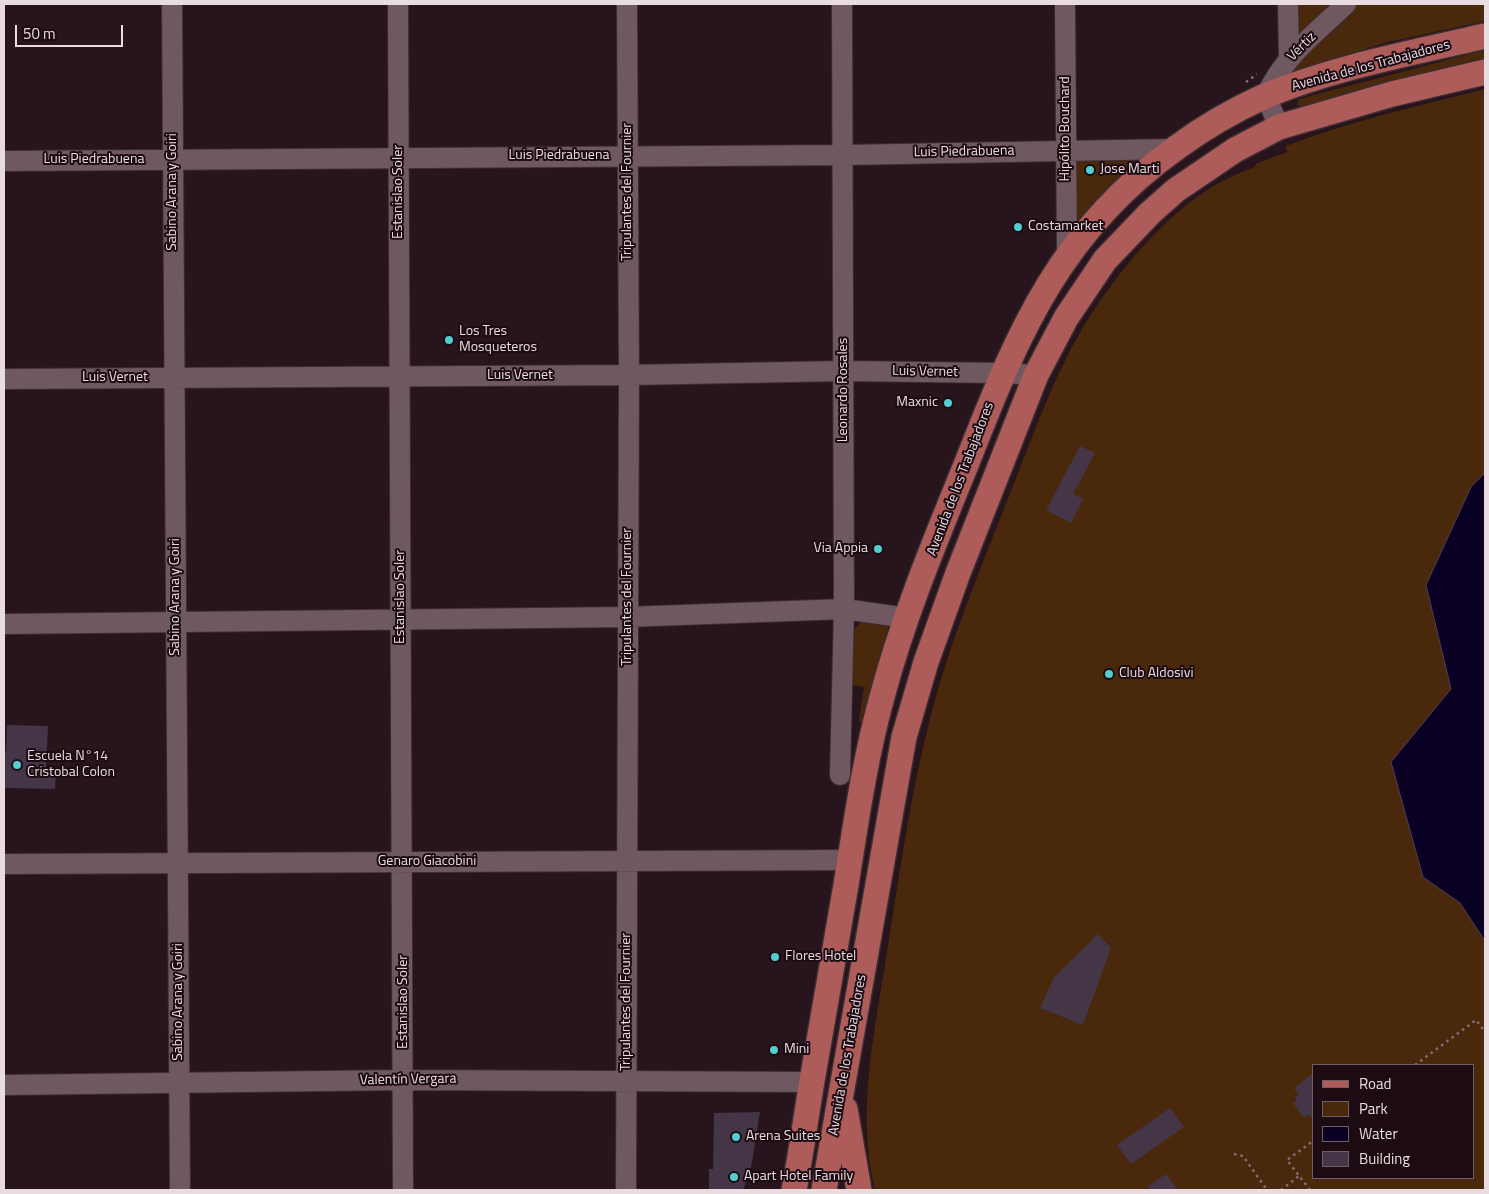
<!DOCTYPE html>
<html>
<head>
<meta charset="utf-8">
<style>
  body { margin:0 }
  #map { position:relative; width:1489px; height:1194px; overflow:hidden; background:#27141c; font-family:"Titillium Web",sans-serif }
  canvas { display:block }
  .frame { position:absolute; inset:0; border:5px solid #e9dce0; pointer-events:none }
  .legend { position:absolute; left:1312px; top:1064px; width:162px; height:115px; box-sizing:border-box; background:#1d0b13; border:1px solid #6f5f65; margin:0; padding:6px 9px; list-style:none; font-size:15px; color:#e9dce0 }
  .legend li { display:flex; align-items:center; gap:10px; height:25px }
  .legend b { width:25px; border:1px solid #6f5f65 }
  .scale { position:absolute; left:15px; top:25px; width:108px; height:22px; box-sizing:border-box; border:2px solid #e9dce0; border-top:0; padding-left:6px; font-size:15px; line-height:18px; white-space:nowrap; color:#e9dce0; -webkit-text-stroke:4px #1d0b13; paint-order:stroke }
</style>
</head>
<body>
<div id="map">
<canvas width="1489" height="1194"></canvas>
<div class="frame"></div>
<ul class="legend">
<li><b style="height:6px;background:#ae5c5a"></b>Road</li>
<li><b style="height:14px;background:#49280b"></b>Park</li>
<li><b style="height:14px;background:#0a0023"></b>Water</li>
<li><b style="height:14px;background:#443646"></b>Building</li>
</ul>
<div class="scale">50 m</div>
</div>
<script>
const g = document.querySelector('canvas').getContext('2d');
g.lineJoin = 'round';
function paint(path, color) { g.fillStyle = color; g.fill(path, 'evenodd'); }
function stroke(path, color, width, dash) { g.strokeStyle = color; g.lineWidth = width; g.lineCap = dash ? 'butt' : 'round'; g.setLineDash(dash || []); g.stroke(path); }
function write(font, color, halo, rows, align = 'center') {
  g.font = font + ' "Titillium Web",sans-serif'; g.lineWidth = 4; g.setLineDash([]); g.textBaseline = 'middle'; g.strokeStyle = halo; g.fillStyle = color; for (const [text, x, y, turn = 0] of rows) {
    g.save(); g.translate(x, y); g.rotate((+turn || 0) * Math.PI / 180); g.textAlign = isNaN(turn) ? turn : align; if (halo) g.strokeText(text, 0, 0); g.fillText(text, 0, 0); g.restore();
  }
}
paint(new Path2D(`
  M1295,4H1337L1298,37Z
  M1355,4H1485V21L1384,43L1292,72L1291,66Z
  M1485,50V60L1301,108L1297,104L1299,99L1310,96Z
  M1485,89V473L1471,487L1426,585L1451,689L1391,762L1423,877L1460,903L1485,941V1190H875C856,1113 874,1035 886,958C899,877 910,795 931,715C952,634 986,556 1016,478C1039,420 1061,358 1096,307C1127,261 1167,214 1215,185C1229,177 1243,172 1256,166L1255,164L1287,152L1286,146C1350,121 1418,106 1485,89ZM1313,1065H1473V1178H1313Z
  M1073,156L1136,159L1072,226Z
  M861,621L887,624L888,628L863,723L859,721L864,687L852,685L854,631Z`), '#49280b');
const water = new Path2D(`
  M1485,473V941L1460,903L1423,877L1391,762L1451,689L1426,585L1471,487Z`);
paint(water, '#0a0023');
stroke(water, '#4d425c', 1);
paint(new Path2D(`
  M1080,446L1095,453L1073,494L1083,499L1071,523L1046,510Z
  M7,725L48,726L46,768L56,770L55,789L4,788V752H6Z
  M1098,934L1111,948L1083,1025L1040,1008L1054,977Z
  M1313,1073V1118L1308,1114L1304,1118L1293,1103L1297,1100L1295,1097L1299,1094L1294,1088Z
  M1170,1108L1184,1127L1131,1164L1117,1145Z
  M760,1112L751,1168L743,1190H709V1169H713L714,1113Z
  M1166,1174L1178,1190H1151L1148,1186Z`), '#443646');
const minor = new Path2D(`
  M172,4L180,1190
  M398,4L403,1190
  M1065,4L1067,255
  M1288,4L1289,59
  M1279,127L1266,96C1282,58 1317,32 1346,4
  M4,161L843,155L1174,149
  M4,379L629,375L844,371L1003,373L1036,375
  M4,624L627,617L844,609L907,618
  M840,775L844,609L842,4
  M4,864L850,860
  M4,1085L404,1080L812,1082
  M626,1190L629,375L627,4`);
const major = new Path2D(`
  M845,1109L859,1190
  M794,1190C801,1154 806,1117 812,1081C823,1016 835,950 846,885C856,822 865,758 882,697C904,614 938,534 970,455C1019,330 1062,229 1176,148C1203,128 1234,110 1265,96C1335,67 1412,53 1485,36
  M824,1190L904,737L926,662L958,573L1036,375L1066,318L1105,260L1150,213L1176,190L1235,150L1279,127L1392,94L1485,72`);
stroke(minor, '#3b2e32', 22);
stroke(major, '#3b2e32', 28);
stroke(new Path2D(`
  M1246,82L1257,74
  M1415,1065L1476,1020L1485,1032
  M1234,1154L1243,1156L1267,1190
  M1281,1190L1299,1176
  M1310,1190L1287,1160L1313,1141`), '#807076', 2.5, [2.5, 4]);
stroke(minor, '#6f5860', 20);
stroke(major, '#ae5c5a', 25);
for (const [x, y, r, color] of [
  [1090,170,5,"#52cdd0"],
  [1018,227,5,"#52cdd0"],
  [449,340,5,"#52cdd0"],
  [948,403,5,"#52cdd0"],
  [878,549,5,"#52cdd0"],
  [1109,674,5,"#52cdd0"],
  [17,765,5,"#52cdd0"],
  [775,957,5,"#52cdd0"],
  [774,1050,5,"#52cdd0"],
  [736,1137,5,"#52cdd0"],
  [734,1177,5,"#52cdd0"]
]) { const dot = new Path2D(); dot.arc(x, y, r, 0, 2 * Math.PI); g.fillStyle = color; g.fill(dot); stroke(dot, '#1d0b13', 2); }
write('14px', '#e9dce0', '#1d0b13', [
  ["Vértiz",1302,47,-45],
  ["Avenida de los Trabajadores",1371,66,-15],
  ["Hipólito Bouchard",1066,129,-90],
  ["Luis Piedrabuena",964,152,-1],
  ["Luis Piedrabuena",559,156],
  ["Luis Piedrabuena",94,160],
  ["Sabino Arana y Goiri",173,192,-90],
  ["Estanislao Soler",399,192,-90],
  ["Tripulantes del Fournier",628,192,-90],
  ["Luis Vernet",925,372,1],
  ["Luis Vernet",520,376],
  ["Luis Vernet",115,378],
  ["Leonardo Rosales",844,390,-90],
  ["Avenida de los Trabajadores",961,479,-69],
  ["Sabino Arana y Goiri",176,597,-90],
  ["Estanislao Soler",401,597,-90],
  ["Tripulantes del Fournier",628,597,-90],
  ["Genaro Giacobini",427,862],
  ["Sabino Arana y Goiri",179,1002,-90],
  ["Estanislao Soler",404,1002,-90],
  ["Tripulantes del Fournier",627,1002,-90],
  ["Avenida de los Trabajadores",848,1055,-80],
  ["Valentín Vergara",408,1080,-1]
]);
write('14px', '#e9dce0', '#1d0b13', [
  ["Jose Marti",1100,170],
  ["Costamarket",1028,227],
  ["Los Tres",459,332],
  ["Mosqueteros",459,348],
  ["Maxnic",938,403,"right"],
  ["Via Appia",868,549,"right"],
  ["Club Aldosivi",1119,674],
  ["Escuela N°14",27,757],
  ["Cristobal Colon",27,773],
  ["Flores Hotel",785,957],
  ["Mini",784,1050],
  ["Arena Suites",746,1137],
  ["Apart Hotel Family",744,1177]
], 'left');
</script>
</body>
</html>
